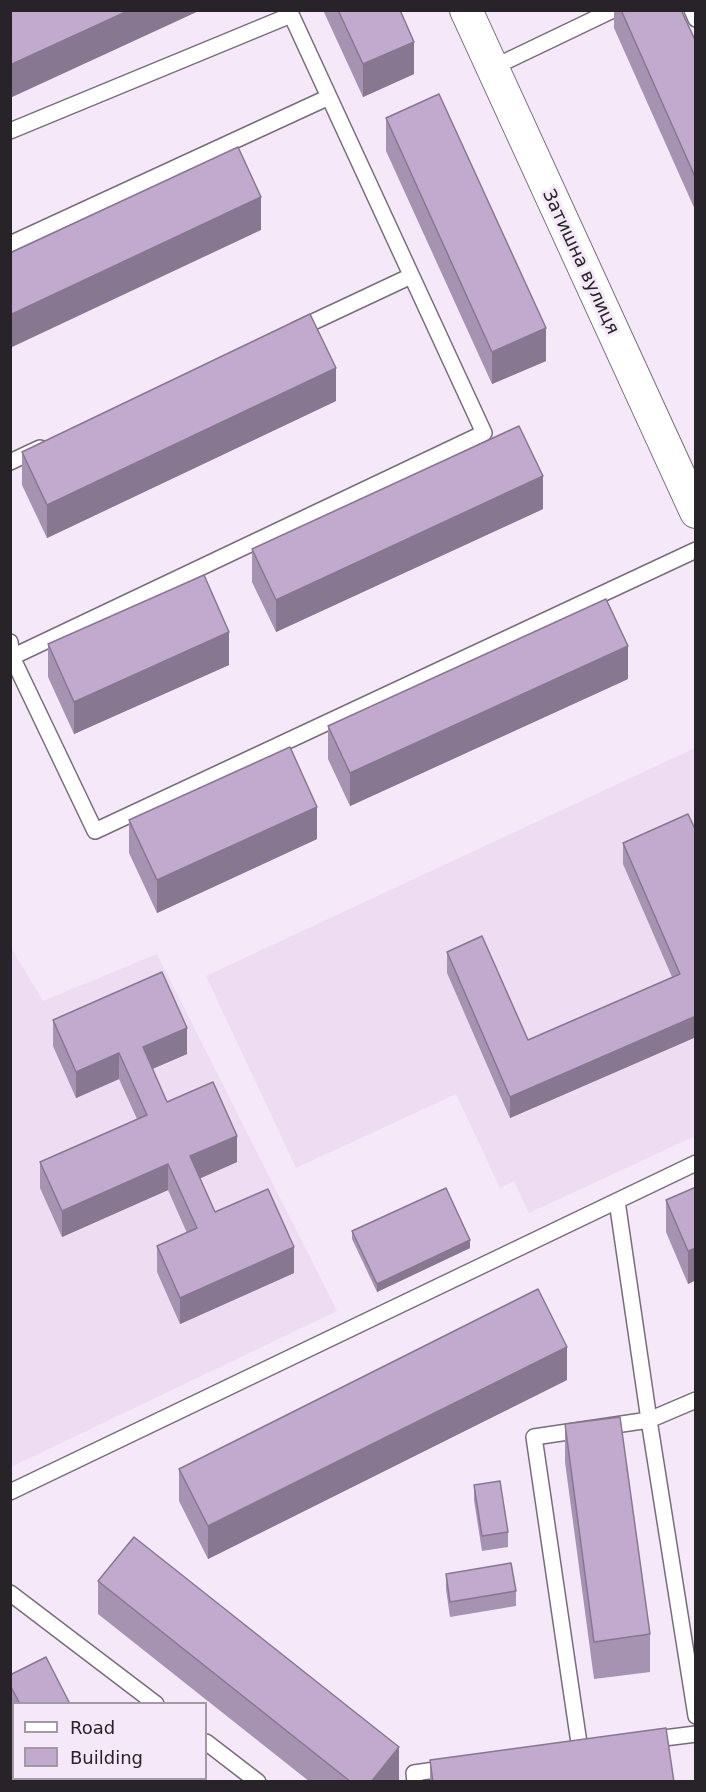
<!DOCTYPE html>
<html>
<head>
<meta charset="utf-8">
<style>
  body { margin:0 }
  #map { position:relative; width:706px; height:1792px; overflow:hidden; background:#f5e8f8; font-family:"DejaVu Sans",sans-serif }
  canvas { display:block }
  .frame { position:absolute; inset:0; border:12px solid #272328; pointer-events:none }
  .legend { position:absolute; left:12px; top:1702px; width:195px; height:78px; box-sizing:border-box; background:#f5e8f8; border:2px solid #a399a5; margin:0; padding:8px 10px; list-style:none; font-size:18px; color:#272328 }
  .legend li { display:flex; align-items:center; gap:12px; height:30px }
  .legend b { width:30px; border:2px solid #a399a5 }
</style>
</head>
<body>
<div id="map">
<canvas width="706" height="1792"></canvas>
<div class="frame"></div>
<ul class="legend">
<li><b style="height:8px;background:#fff"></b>Road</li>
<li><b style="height:16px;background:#c1aace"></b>Building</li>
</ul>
</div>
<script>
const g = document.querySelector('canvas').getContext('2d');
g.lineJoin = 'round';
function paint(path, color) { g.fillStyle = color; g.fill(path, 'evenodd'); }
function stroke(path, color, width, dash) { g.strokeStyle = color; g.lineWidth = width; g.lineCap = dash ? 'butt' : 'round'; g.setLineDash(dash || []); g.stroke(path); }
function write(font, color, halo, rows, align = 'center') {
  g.font = font + ' "DejaVu Sans",sans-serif'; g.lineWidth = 6; g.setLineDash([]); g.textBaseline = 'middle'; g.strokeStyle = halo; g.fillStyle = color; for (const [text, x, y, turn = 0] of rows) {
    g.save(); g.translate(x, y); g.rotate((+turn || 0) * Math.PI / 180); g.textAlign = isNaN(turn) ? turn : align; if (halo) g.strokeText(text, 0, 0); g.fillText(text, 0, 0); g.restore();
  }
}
paint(new Path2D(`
  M695,748V1136L529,1213L514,1181L500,1188L456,1094L296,1168L206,976Z
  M10,946L43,1001L157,954L337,1311L11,1467Z`), '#eddcf2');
const lane = new Path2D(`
  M692,10L696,19
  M492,68L613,10
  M10,131L291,15
  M10,244L329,97
  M296,330L411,276
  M10,462L40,448
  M10,642L12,657L95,831L696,550
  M12,657L484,433L289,10
  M617,1201L649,1420L696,1716
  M10,1492L696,1163
  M10,1593L156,1704
  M648,1740L696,1734
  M206,1742L258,1782
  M580,1750L534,1437L649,1420L696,1400
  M415,1782L414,1773L449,1768`);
const street = new Path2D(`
  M466,10L696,512`);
stroke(lane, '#786d7b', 18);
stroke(street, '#786d7b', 34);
stroke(lane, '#fff', 15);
stroke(street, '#fff', 32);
paint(new Path2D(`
  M323,10H400L414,74L363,97Z
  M614,10H681L696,42V212L614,28Z
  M386,118L546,361L492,384L386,151Z
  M336,401L47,538L22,485V452Z
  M543,509L276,632L252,582V549Z
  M48,644L229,665L74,734L48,677Z
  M628,679L350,806L328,759V726Z
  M129,820L317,839L157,913L129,853Z
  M696,831V1037L510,1118L447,973V952L528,1040L672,977L623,864V843Z
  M53,1020L187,1054L152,1069L167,1102L237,1162L200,1178L215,1212L294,1273L180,1324L157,1272V1246L187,1233L168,1190L62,1237L40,1188V1162L137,1119L119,1079L76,1098L53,1046Z
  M696,1187V1280L688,1284L666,1232V1200Z
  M352,1231L470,1248L377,1292L352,1239Z
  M567,1380L208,1559L179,1501V1469Z
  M565,1424L650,1634V1672L594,1679L565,1462Z
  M474,1485L508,1532V1547L482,1551L474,1500Z
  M446,1574L516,1591V1606L450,1617L446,1589Z
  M98,1581L399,1780L398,1782H310L98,1614Z
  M10,1675L70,1704H14V1712L10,1707Z
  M430,1760L674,1782H430Z`), '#a692b1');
paint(new Path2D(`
  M130,10H201L10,98V65Z
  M414,42V74L363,97V64Z
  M261,197V230L10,348V315Z
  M546,328V361L492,384V352Z
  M336,368V401L47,538V505Z
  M543,476V509L276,632V600Z
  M229,632V665L74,734V702Z
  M628,646V679L350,806V773Z
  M317,807V839L157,913V880Z
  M696,1016V1037L510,1118V1097Z
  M187,1028V1054L143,1073V1047Z
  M119,1053V1079L76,1098V1072Z
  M237,1136V1162L190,1183V1156Z
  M168,1164V1190L62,1237V1211Z
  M470,1240V1248L377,1292V1284Z
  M294,1247V1273L180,1324V1298Z
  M696,1248V1280L688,1284V1251Z
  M567,1347V1380L208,1559V1526Z
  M399,1747V1780L398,1782H371Z`), '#877790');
const building = new Path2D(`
  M10,10H130L10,65Z
  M338,10H400L414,42L363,64Z
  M621,10H681L696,42V179Z
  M439,94L546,328L492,352L386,118Z
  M238,147L261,197L10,315V253Z
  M310,314L336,368L47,505L22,452Z
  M519,426L543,476L276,600L252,549Z
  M204,575L229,632L74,702L48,644Z
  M606,599L628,646L350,773L328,726Z
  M290,747L317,807L157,880L129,820Z
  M688,814L696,831V1016L510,1097L447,952L482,936L528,1040L680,974L623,843Z
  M162,972L187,1028L143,1047L167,1102L213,1082L237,1136L190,1156L215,1212L268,1189L294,1247L180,1298L157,1246L197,1228L168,1164L62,1211L40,1162L147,1115L119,1053L76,1072L53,1020Z
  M696,1187V1248L688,1251L666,1200Z
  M446,1188L470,1240L377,1284L352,1231Z
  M538,1289L567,1347L208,1526L179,1469Z
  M620,1417L650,1634L594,1642L565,1424Z
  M500,1481L508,1532L482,1536L474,1485Z
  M134,1537L399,1747L371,1782H351L98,1581Z
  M511,1563L516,1591L450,1602L446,1574Z
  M46,1657L70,1704H20L10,1685V1675Z
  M666,1728L674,1782H433L430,1760Z`);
paint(building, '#c1aace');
stroke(building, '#877790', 1.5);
write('18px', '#272328', '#f5e8f8', [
  ["Затишна вулиця",580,262,65]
]);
</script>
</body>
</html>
